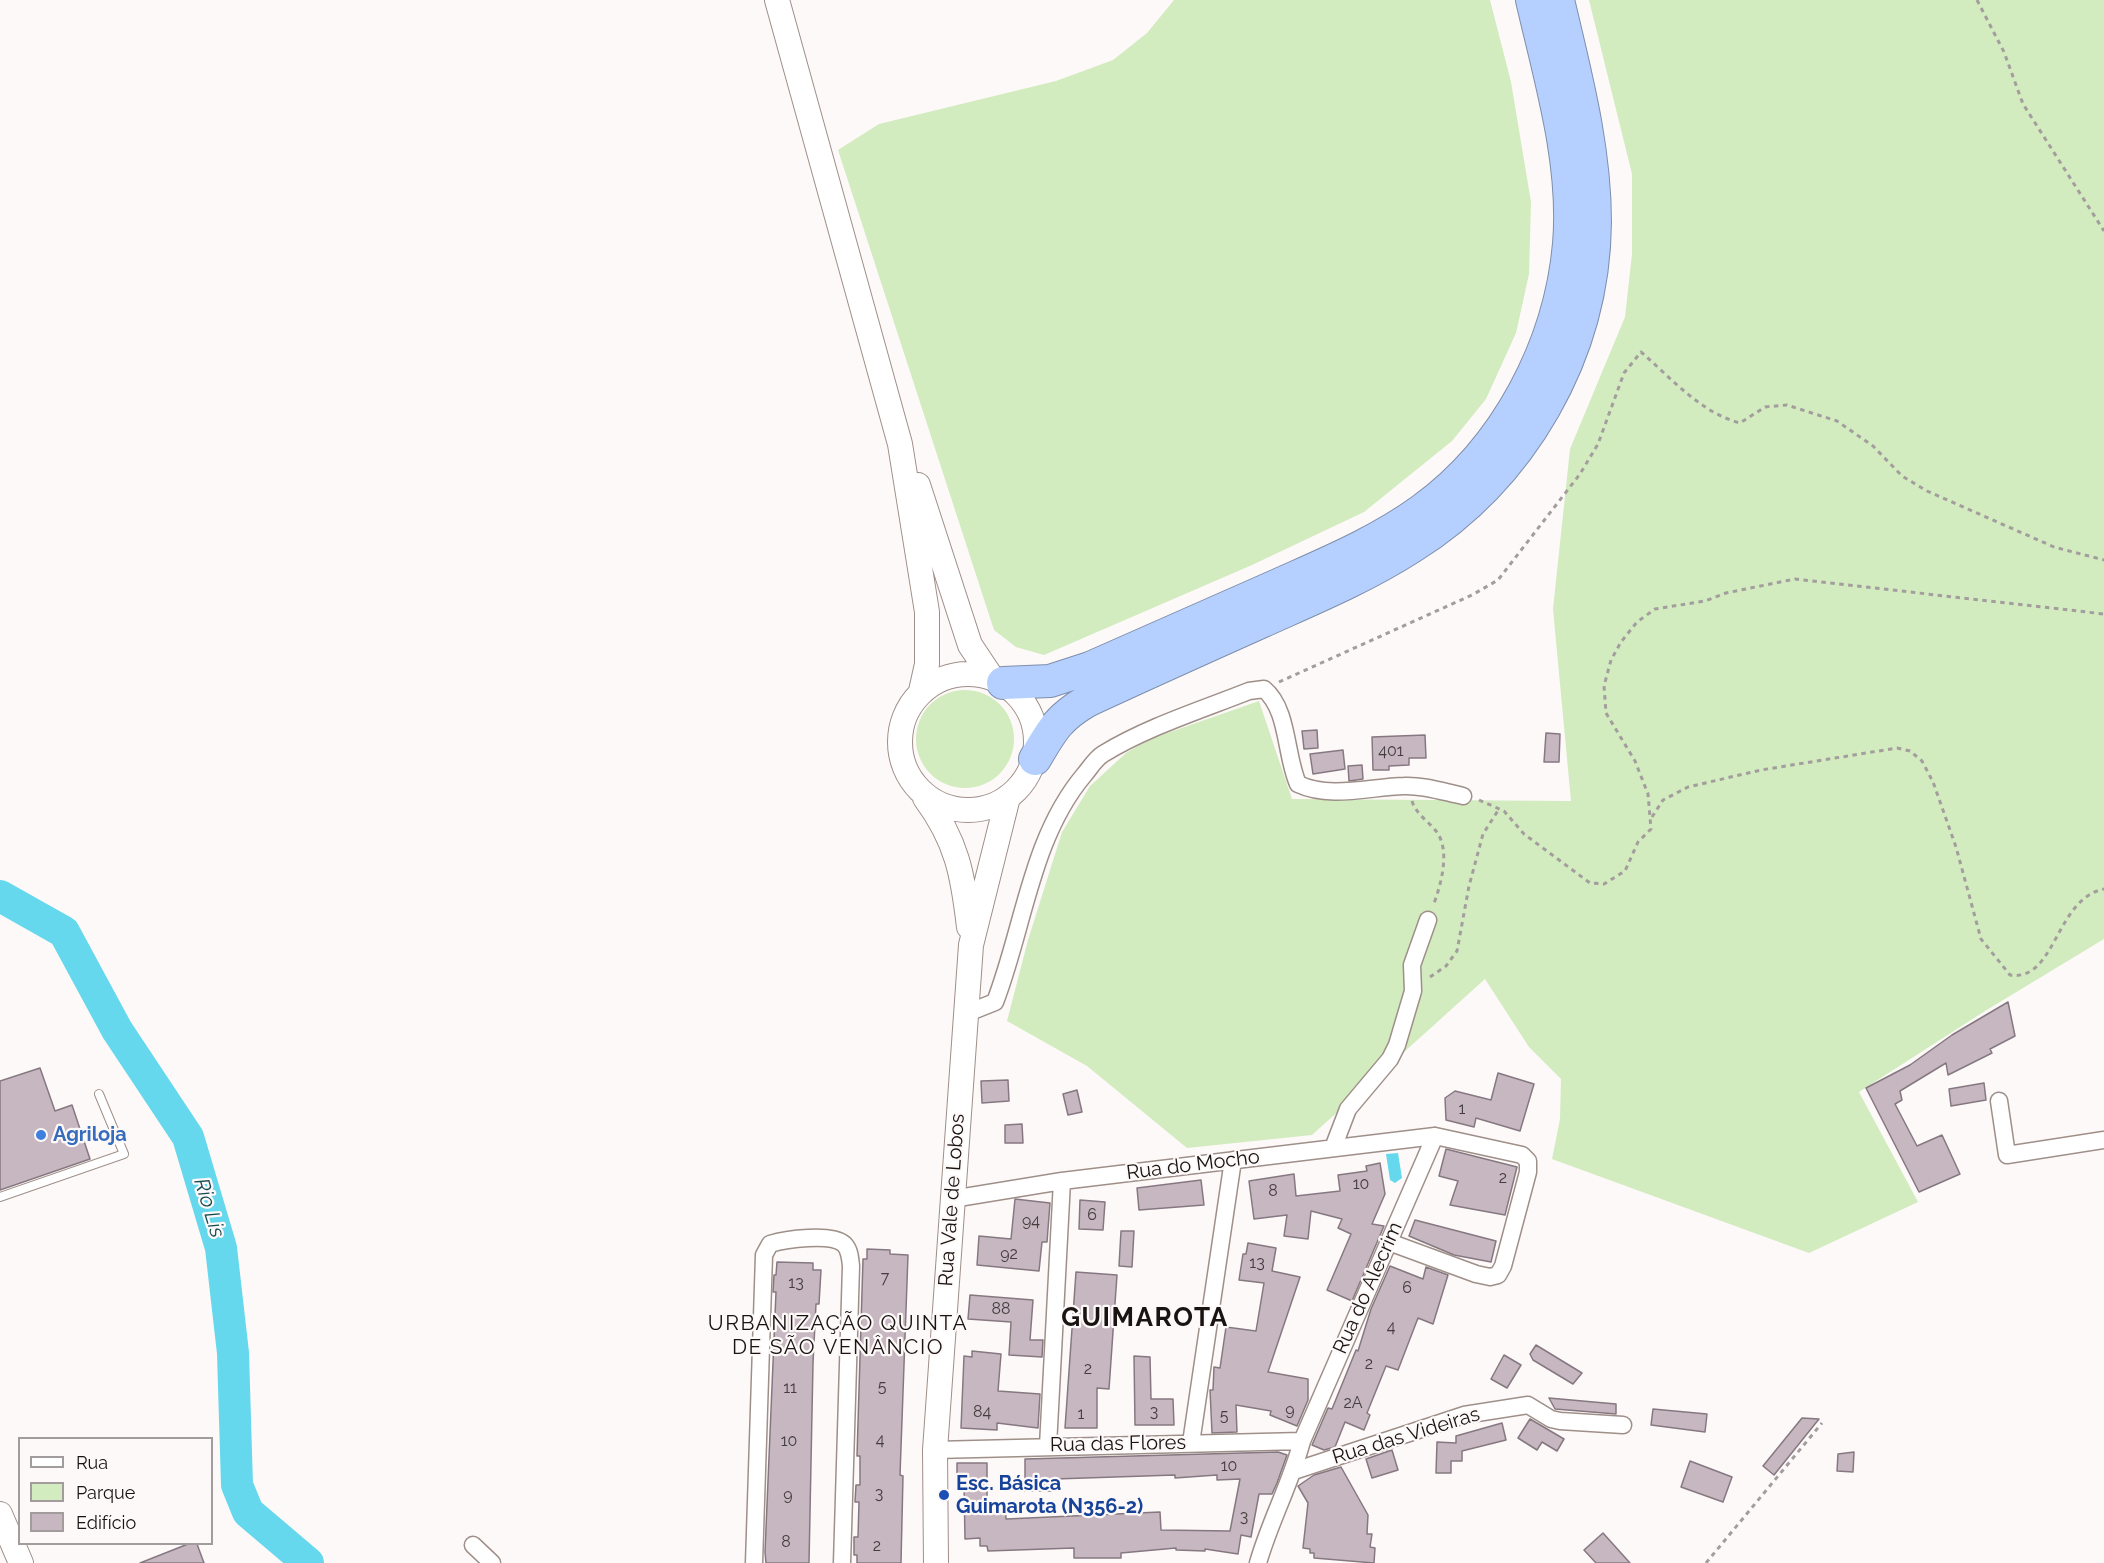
<!DOCTYPE html>
<html>
<head>
<meta charset="utf-8">
<style>
  body { margin:0 }
  #map { position:relative; width:2104px; height:1563px; overflow:hidden; background:#fdf9f8; font-family:Raleway,sans-serif }
  canvas { display:block }
  .legend { position:absolute; left:18px; top:1437px; width:195px; height:108px; box-sizing:border-box; background:#fdf9f8; border:2px solid #a29d9c; margin:0; padding:8px 10px; list-style:none; font-size:18px; color:#191311 }
  .legend li { display:flex; align-items:center; gap:12px; height:30px }
  .legend b { width:30px; border:2px solid #a29d9c }
</style>
</head>
<body>
<div id="map">
<canvas width="2104" height="1563"></canvas>
<ul class="legend">
<li><b style="height:8px;background:#fff"></b>Rua</li>
<li><b style="height:16px;background:#d2ebbf"></b>Parque</li>
<li><b style="height:16px;background:#c6b7c0"></b>Edifício</li>
</ul>
</div>
<script>
const g = document.querySelector('canvas').getContext('2d');
g.lineJoin = 'round';
function paint(path, color) { g.fillStyle = color; g.fill(path, 'evenodd'); }
function stroke(path, color, width, dash) { g.strokeStyle = color; g.lineWidth = width; g.lineCap = dash ? 'butt' : 'round'; g.setLineDash(dash || []); g.stroke(path); }
function write(font, color, halo, rows, align = 'center') {
  g.font = font + ' Raleway,sans-serif'; g.lineWidth = 4.5; g.setLineDash([]); g.textBaseline = 'middle'; g.strokeStyle = halo; g.fillStyle = color; for (const [text, x, y, turn = 0] of rows) {
    g.save(); g.translate(x, y); g.rotate((+turn || 0) * Math.PI / 180); g.textAlign = isNaN(turn) ? turn : align; if (halo) g.strokeText(text, 0, 0); g.fillText(text, 0, 0); g.restore();
  }
}
paint(new Path2D(`
  M1174,0H1490L1511,82L1531,202L1529,274L1516,333L1486,399L1452,441L1364,512L1252,565L1044,655L1016,647L994,630L838,150L879,124L1056,81L1113,60L1147,33Z
  M1589,0H2104V939L1985,1011L1859,1092L1918,1202L1809,1253L1552,1159L1560,1119L1561,1079L1529,1047L1485,979L1312,1135L1187,1148L1087,1066L1007,1021L1028,940L1062,832L1090,786L1126,753L1150,739L1259,701L1292,799L1571,801L1553,609L1570,449L1625,317L1632,254V174Z
  M916 739a49 49 0 1 1 98 0a49 49 0 1 1-98 0Z`), '#d2ebbf');
paint(new Path2D(`
  M1398,1153L1402,1178L1395,1183L1390,1180L1386,1154Z`), '#65d8ee');
stroke(new Path2D(`
  M0,896L64,932L117,1030L188,1137L221,1248L233,1353L237,1485L248,1512L308,1563`), '#65d8ee', 32);
const building = new Path2D(`
  M1317,730L1318,748L1304,749L1302,731Z
  M1546,733L1560,734L1559,762H1544Z
  M1425,735L1426,758H1409V765L1389,766V770H1373L1372,737Z
  M1343,750L1345,769L1313,774L1310,754Z
  M1362,765L1363,779L1349,781L1348,766Z
  M2008,1002L2015,1036L1990,1049L1992,1053L1948,1075L1946,1063L1900,1091L1902,1100L1895,1104L1917,1146L1942,1135L1960,1174L1919,1192L1866,1088L1910,1065L1952,1035Z
  M40,1068L55,1111L72,1105L90,1159L0,1190V1081Z
  M1498,1073L1534,1084L1520,1131L1476,1118L1474,1127L1446,1120L1445,1098L1455,1091L1491,1100Z
  M1008,1080L1009,1101L982,1103L981,1081Z
  M1984,1083L1986,1100L1951,1106L1949,1089Z
  M1077,1090L1082,1112L1068,1115L1063,1094Z
  M1022,1124L1023,1143H1005V1125Z
  M1446,1149L1517,1167L1505,1215L1450,1205L1458,1181L1439,1176Z
  M1380,1163L1385,1194L1372,1224L1384,1226L1352,1301L1327,1290L1351,1234L1338,1228L1342,1219L1311,1211L1308,1239L1284,1236L1287,1215L1254,1219L1249,1181L1294,1174L1296,1196L1340,1191L1338,1175L1367,1171L1366,1166Z
  M1201,1180L1204,1205L1139,1210L1137,1188Z
  M1015,1199L1050,1203L1047,1242H1042L1039,1271L977,1265L979,1236L1011,1239Z
  M1080,1200L1105,1202L1103,1230L1079,1229Z
  M1415,1220L1496,1241L1491,1262L1454,1255L1409,1236Z
  M1121,1231H1134L1132,1267L1119,1266Z
  M1248,1243L1276,1248L1272,1271L1300,1277L1268,1372L1308,1379V1400L1297,1426L1270,1415L1271,1411L1236,1405L1237,1432L1212,1433L1210,1390H1213L1214,1367L1220,1368L1226,1327L1256,1331L1264,1283L1239,1280L1243,1254H1246Z
  M867,1249L890,1250V1254L908,1255L900,1475L903,1476L901,1563H857V1555H854V1537H858L859,1502H855L856,1485H860V1456H857L863,1259H867Z
  M777,1262L813,1263V1270H821L819,1304H816L813,1363L809,1563H766L765,1552L776,1292H773L774,1275H776Z
  M1390,1266L1423,1279L1426,1267L1448,1275L1433,1324L1418,1318L1398,1370L1386,1366L1367,1413L1370,1415L1364,1430L1345,1422L1335,1447L1324,1450L1312,1445L1328,1408L1332,1409L1356,1350L1358,1351L1371,1309Z
  M1076,1272L1117,1275L1109,1389L1097,1388V1428H1065Z
  M970,1295L1033,1300L1030,1340H1043L1042,1357L1009,1355L1011,1322L968,1319Z
  M1536,1345L1582,1373L1573,1384L1533,1360L1530,1354Z
  M972,1351L1001,1354L998,1391L1040,1394L1038,1428L997,1423V1430L961,1428L964,1356L972,1357Z
  M1504,1355L1521,1365L1507,1388L1491,1379Z
  M1134,1356L1150,1357L1151,1399H1173L1174,1425H1135Z
  M1549,1398L1616,1404V1414L1555,1409Z
  M1653,1409L1707,1414L1705,1432L1651,1425Z
  M1802,1418L1819,1419L1774,1475L1763,1466Z
  M1530,1419L1564,1439L1557,1451L1542,1442L1537,1450L1518,1438Z
  M1502,1423L1506,1440L1462,1451V1461H1451V1473H1436L1437,1442L1456,1443V1436Z
  M1392,1450L1398,1470L1372,1478L1366,1459Z
  M1278,1452L1287,1455L1277,1483L1272,1494H1259L1251,1537L1241,1535L1238,1554L1205,1549V1551L1176,1550V1548L1121,1553V1558H1074V1548L988,1551L987,1546H980V1538L965,1539L964,1484H957V1463H987V1503L1005,1502L1006,1519L1160,1512L1161,1530L1230,1531L1240,1479L1217,1480V1475L1175,1478V1475L1055,1479V1491H1025V1459Z
  M1854,1452L1853,1472L1837,1471L1838,1454Z
  M1690,1461L1732,1477L1723,1502L1681,1487Z
  M1341,1467L1368,1515L1367,1534H1372L1370,1547L1375,1548L1374,1563L1314,1558V1553H1310V1549L1303,1548L1308,1503L1298,1486L1314,1475Z
  M1603,1533L1630,1563H1596L1584,1550Z
  M188,1544H197L204,1563H140Z`);
paint(building, '#c6b7c0');
stroke(building, '#867881', 1.5);
const lane = new Path2D(`
  M0,1197L124,1154L99,1094`);
const street = new Path2D(`
  M965,1014L995,1002C1024,927 1031,838 1084,775C1090,768 1095,759 1103,754C1147,727 1201,710 1249,691L1264,689C1289,710 1285,755 1298,784C1330,799 1369,787 1404,786C1423,785 1444,792 1463,796
  M1999,1101L2007,1155L2104,1140
  M1333,1148L1348,1109L1390,1059L1397,1045L1413,991L1412,965L1428,920
  M952,1199L1062,1181L1435,1136L1522,1155L1528,1161V1172L1503,1266L1498,1275L1490,1277L1476,1274L1389,1242
  M1191,1443L1233,1160
  M1048,1446L1062,1181
  M935,1450L1302,1441
  M1294,1471L1464,1415L1528,1405L1551,1419L1560,1421L1623,1425
  M473,1545L492,1563
  M754,1563L764,1255L770,1244C786,1239 831,1233 844,1244C850,1250 850,1258 851,1266L842,1563
  M1258,1563C1270,1521 1291,1483 1302,1441L1435,1136`);
const secondary = new Path2D(`
  M777,0L900,444L927,612V664L921,691
  M918,485L970,645L992,678
  M900 742a68 68 0 1 1 136 0a68 68 0 1 1-136 0Z
  M925,798C957,841 963,875 969,927
  M0,1514L21,1563
  M936,1563L935,1450L971,945L1008,797`);
const highway = new Path2D(`
  M1003,683L1050,681L1090,668C1152,641 1215,613 1278,585C1327,563 1378,542 1422,510C1506,449 1560,346 1569,244C1576,163 1550,78 1532,0
  M1035,759C1052,730 1058,718 1087,701C1145,674 1203,648 1261,622C1312,599 1363,578 1410,548C1522,478 1594,354 1595,222C1595,146 1575,73 1558,0`);
stroke(lane, '#9f8f89', 10);
stroke(street, '#9f8f89', 19);
stroke(secondary, '#9f8f89', 26);
stroke(highway, '#7e8eab', 34);
stroke(new Path2D(`
  M1977,0L2004,52L2023,104L2104,231
  M1279,682L1472,595L1498,580L1580,474L1598,444L1624,373L1641,352C1671,378 1701,413 1740,423L1765,407L1787,405L1837,421L1873,446L1902,476L1927,491L2054,547L2104,560
  M1479,800L1504,811L1524,834L1590,883L1604,884L1625,871L1638,842L1651,829L1648,794L1635,761L1606,713L1604,686L1611,660L1621,642L1637,622L1655,609L1705,601L1726,593L1795,579L2104,614
  M1412,801C1416,814 1428,821 1436,831C1451,850 1441,885 1433,906
  M1652,817L1663,800L1688,787L1761,770L1897,748L1910,751L1922,761L1933,782L1956,847L1981,939L2010,975C2056,982 2055,899 2104,889
  M1430,977L1446,966L1457,951L1469,886L1483,834L1499,809
  M1706,1563L1822,1423`), '#a39e9d', 3, [4.5, 4.5]);
stroke(lane, '#fff', 8);
stroke(street, '#fff', 16);
stroke(secondary, '#fff', 24);
stroke(highway, '#b5d0fe', 32);
for (const [x, y, r, color] of [
  [41,1135,6,"#3f7fe0"],
  [944,1495,6,"#1a4fb4"]
]) { const dot = new Path2D(); dot.arc(x, y, r, 0, 2 * Math.PI); g.fillStyle = color; g.fill(dot); stroke(dot, '#fdf9f8', 2); }
write('16px', '#443c3d', null, [
  ["401",1391,751],
  ["1",1462,1109],
  ["2",1503,1178],
  ["10",1361,1184],
  ["8",1273,1191],
  ["6",1092,1215],
  ["94",1031,1221],
  ["92",1009,1254],
  ["13",1257,1263],
  ["7",885,1278],
  ["13",796,1283],
  ["6",1407,1288],
  ["88",1001,1309],
  ["4",1391,1327],
  ["2",1369,1364],
  ["2",1088,1369],
  ["5",882,1387],
  ["11",790,1388],
  ["2A",1353,1403],
  ["9",1290,1410],
  ["84",982,1412],
  ["3",1154,1412],
  ["1",1081,1414],
  ["5",1224,1416],
  ["4",880,1440],
  ["10",789,1441],
  ["10",1229,1466],
  ["3",879,1494],
  ["9",788,1495],
  ["3",1244,1517],
  ["8",786,1542],
  ["2",877,1546]
]);
write('bold 20px', '#366cbe', '#fdf9f8', [
  ["Agriloja",53,1135]
], 'left');
write('20px', '#191311', '#fdf9f8', [
  ["Rua do Mocho",1193,1165,-7],
  ["Rua Vale de Lobos",952,1200,-86],
  ["Rua do Alecrim",1368,1288,-66],
  ["Rua das Videiras",1406,1436,-17],
  ["Rua das Flores",1118,1444,-1]
]);
write('bold 20px', '#164399', '#fdf9f8', [
  ["Esc. Básica",956,1484],
  ["Guimarota (N356-2)",956,1507]
], 'left');
write('italic 21px', '#174b54', '#fdf9f8', [
  ["Rio Lis",209,1208,73]
]);
g.letterSpacing = '1.5px';
write('21px', '#191311', '#fdf9f8', [
  ["URBANIZAÇÃO QUINTA",838,1324],
  ["DE SÃO VENÂNCIO",838,1348]
]);
g.letterSpacing = '0px';
g.letterSpacing = '1.5px';
write('bold 26px', '#191311', '#fdf9f8', [
  ["GUIMAROTA",1145,1318]
]);
g.letterSpacing = '0px';
</script>
</body>
</html>
